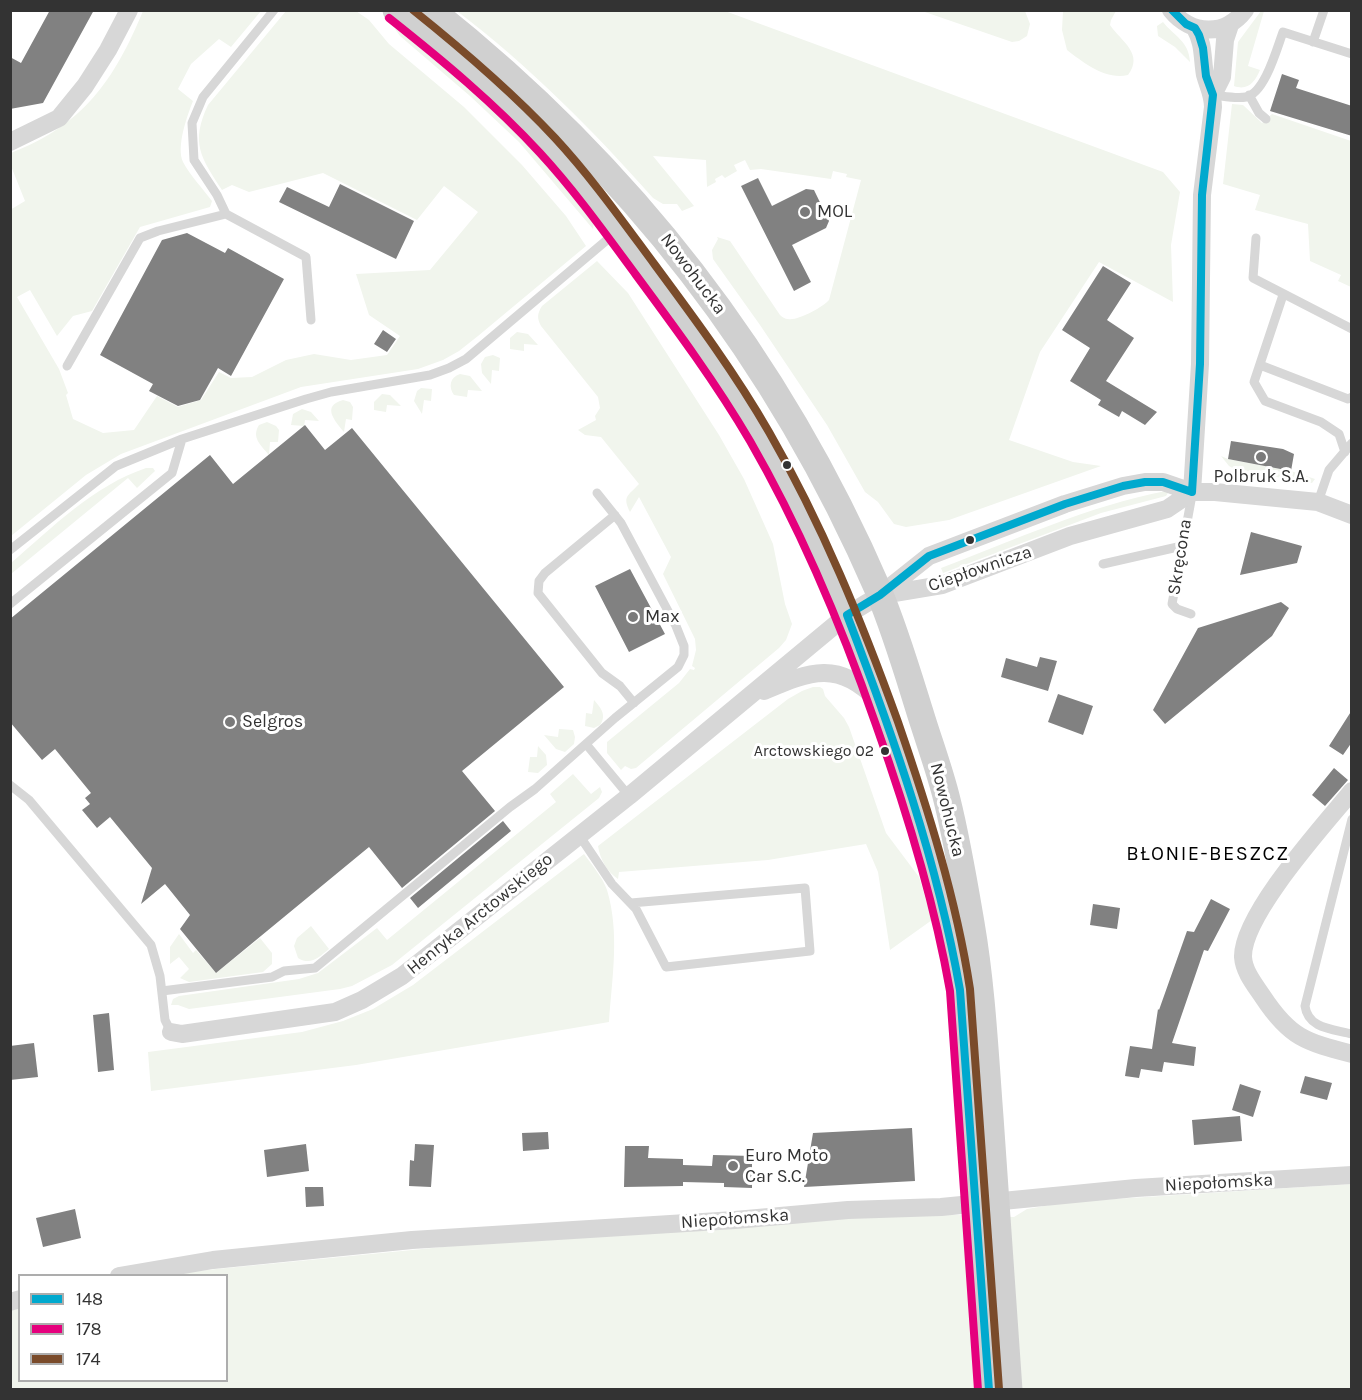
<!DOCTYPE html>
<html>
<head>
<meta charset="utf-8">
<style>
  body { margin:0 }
  #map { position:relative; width:1362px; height:1400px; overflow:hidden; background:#fff; font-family:Karla,sans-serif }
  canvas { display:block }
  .frame { position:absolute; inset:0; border:12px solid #333; pointer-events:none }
  .legend { position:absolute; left:18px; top:1274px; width:210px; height:108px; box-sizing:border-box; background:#fff; border:2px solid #adadad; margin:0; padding:8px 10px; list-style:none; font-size:18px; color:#333 }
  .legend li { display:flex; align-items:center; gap:12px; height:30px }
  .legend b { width:30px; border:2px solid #adadad }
</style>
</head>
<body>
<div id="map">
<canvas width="1362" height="1400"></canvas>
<div class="frame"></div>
<ul class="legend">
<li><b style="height:8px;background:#00a9ce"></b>148</li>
<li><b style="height:8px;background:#e5007d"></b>178</li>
<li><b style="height:8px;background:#7a4b2a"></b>174</li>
</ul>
</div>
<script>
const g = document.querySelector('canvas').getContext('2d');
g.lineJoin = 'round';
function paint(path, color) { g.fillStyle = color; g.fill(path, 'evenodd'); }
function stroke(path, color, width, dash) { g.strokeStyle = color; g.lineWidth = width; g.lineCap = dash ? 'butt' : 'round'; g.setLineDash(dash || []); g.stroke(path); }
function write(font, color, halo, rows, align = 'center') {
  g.font = font + ' Karla,sans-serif'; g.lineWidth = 6; g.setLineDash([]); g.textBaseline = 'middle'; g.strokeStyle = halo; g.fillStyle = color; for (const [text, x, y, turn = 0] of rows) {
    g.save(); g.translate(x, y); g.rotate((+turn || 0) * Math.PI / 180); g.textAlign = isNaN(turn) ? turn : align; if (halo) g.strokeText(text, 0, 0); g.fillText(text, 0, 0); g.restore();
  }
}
paint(new Path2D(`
  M143,11H261L231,47L219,39L191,64L178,89L193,101C187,116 176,147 183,162C190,175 203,189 212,201L210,207L140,227L92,311L73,316L57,336L30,290L17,297L59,369L68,393L66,395L73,419L103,433L134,430L157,396L178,407L201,400L219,372L231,378L252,377L286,360L314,354L351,360L387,355L400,336L369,315L356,274L430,270L478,212L444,186L417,220L323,173L249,192L232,185L222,190C201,158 190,143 208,105L286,11H356L369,20L389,44L464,107L522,165L566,216L586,246L478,336L459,351L443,360L418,369L301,387L121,454L86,475L11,536L10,210L25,201L11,166V153C83,125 114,81 143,11Z
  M457,11H725L1163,172L1180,192L1171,245L1173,302L1099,262L1040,352L1009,440L1073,462L1101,466L949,520L906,527L894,524L878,502L865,492L827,425L760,325L713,259L712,250L718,239L717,237L730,241L780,315C782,317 785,319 788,319C798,321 823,307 829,300L861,180L846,177L847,174L833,171L831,179L761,169L750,170L745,160L734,165L737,171L725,178L722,175L715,179L716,182L707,187L706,160L653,156L694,206L682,211L677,204H663L653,198C593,130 529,66 457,11Z
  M922,11H1025L1030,24L1027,36L1019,41L1012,42Z
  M1063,11H1116L1111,20L1110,25C1122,42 1144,54 1128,75C1105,80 1084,63 1067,50L1062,30Z
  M1261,11H1264L1248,66L1260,70C1255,82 1248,91 1234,86L1238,42Z
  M1163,22C1174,36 1189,41 1190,62L1175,47L1158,36L1157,26Z
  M397,26C470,84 537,149 594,222L593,229L519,142L470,96L400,36L395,29Z
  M1232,104L1243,105L1262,123L1272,114L1351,141V287L1338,281L1341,275L1310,261L1308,224L1255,210L1260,195L1223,184Z
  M597,261L628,293L719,435L744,479L773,544L785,604L792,624L786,640L779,648L636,768L631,769L625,766L621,770L607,753V742L679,683L690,669L694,670L695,668L692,666L696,650L695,639L663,574L671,557L639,497L630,512C622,496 628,496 639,484L601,437L585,435L578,430L596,420L595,416L600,408L598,397L541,326C537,318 537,314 542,306Z
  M517,332L528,334L538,345L524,344V351L510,349V338Z
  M493,355L500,358L499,371L492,370L491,384L482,373L481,364L485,357Z
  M460,374L470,376L482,391L468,390L467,397L454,395C448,387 450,377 460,374Z
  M421,388L432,389L431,401L424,400L422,414L414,401L417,391Z
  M382,394L390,395L401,406L387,405L386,412L374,410V402Z
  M343,400L350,402L353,407L352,420L346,419L344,432C335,421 321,406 343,400Z
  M302,409L311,412L319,421L305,420L304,426L291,425L293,414Z
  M267,422L276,426L279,430L278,442H270L269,455C261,445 251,438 259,425Z
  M1221,456L1228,459L1291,471L1315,479L1312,483L1236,470L1229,466Z
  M146,468H153L155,471L137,488L128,478L11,574V563C53,527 93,486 146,468Z
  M1166,491L1168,493L1166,496L1101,513L943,573L941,568C1015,540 1088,506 1166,491Z
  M813,687H820L823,689L825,696L844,718L849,727L886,833L919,877L932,920L890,950L878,872L866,844L768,860L619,872L618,879C607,872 600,859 598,846L788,699L802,691Z
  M594,700C601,708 607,715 600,725L594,728L585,726L586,713L592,714Z
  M559,729L573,730L575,737L574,744L565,752L556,749L544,735L558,737Z
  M538,746L546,755L547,765L538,773L528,772L530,757H537Z
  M573,774L591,794L600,787L602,792L599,798L392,965L352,986L340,989L189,1009L178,1005H171L173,999L179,996L299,979L318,973L377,928L387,940L556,802L550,794Z
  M584,854C592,865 603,878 607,890C620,933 612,978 609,1022L356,1065L151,1091L148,1052L302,1032L343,1021L373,1009L413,985Z
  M311,926L329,949C319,957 311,966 298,958L294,946L297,938Z
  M179,934L193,953L196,950L216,973L260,938L272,953V964L263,972L189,982L180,978L189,969L179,957L170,964V947Z
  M1351,1184V1389H11L10,1309L19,1307L20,1380H226V1276L164,1275L186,1272L484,1243L845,1216L956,1215L1014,1217L1027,1209L1067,1202Z`), '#f1f5ed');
paint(new Path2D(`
  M50,10H94L43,103L10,109V57L21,63Z
  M1282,74L1299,80L1296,88L1352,106V136L1270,111Z
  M758,178L772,206L806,189L814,190L829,221L826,228L792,245L811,282L794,291L741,186Z
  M340,184L414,221L396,259L279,202L287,187L329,207Z
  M187,233L225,253L228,248L284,279L231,376L218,368L200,400L178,406L149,391L153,384L100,355L162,240Z
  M1103,266L1131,283L1107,320L1134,338L1106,381L1157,412L1145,425L1122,411L1119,417L1098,405L1101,400L1070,381L1090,348L1062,330Z
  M383,330L396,339L387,352L374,344Z
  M305,425L325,450L352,428L564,687L462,771L495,811L402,888L369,847L216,973L180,929L190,915L165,884L141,904L152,868L110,817L97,828L82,810L90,804L85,798L91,793L55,749L42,760L10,722V619L210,455L233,484Z
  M1231,441L1283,449L1294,454L1291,471L1228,459Z
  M1251,532L1302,546L1297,563L1240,575Z
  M630,569L665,634L629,652L595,586Z
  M1281,602L1289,608L1272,636L1165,724L1153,710L1198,628Z
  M1040,657L1057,661L1048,691L1001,677L1006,658L1037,667Z
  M1058,694L1093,706L1083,735L1048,722Z
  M1352,710V742L1343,755L1329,746Z
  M1334,768L1348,780L1325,806L1312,795Z
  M503,821L511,831L418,908L410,898Z
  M1211,899L1230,909L1208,951L1204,950L1172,1043L1196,1047L1194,1066L1164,1062L1162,1072L1141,1069L1139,1078L1125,1076L1130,1046L1152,1049L1158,1009L1159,1010L1187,931L1194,932Z
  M1093,904L1120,908L1117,929L1090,925Z
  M109,1013L114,1070L98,1072L93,1015Z
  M34,1043L38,1077L10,1080V1046Z
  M1305,1076L1332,1083L1327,1100L1300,1093Z
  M1240,1084L1261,1091L1253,1117L1232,1110Z
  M1240,1116L1242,1141L1194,1145L1192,1120Z
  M912,1128L915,1181L804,1187L813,1133Z
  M548,1132L549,1149L523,1151L522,1133Z
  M306,1144L309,1171L267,1177L264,1150Z
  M415,1144L434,1145L431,1187L409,1186L410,1160L414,1161Z
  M625,1146H649L648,1158L683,1159V1165L712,1166L713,1155L752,1156V1188L724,1187V1183L683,1182V1186L624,1187Z
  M305,1187H323L324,1206L306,1207Z
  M75,1209L81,1238L43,1247L36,1218Z`), '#818181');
stroke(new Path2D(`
  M274,10L203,97L192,123L194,160L217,195L226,214L306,257L311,320
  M1313,42L1324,10
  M1213,95C1223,96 1236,99 1246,97C1265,93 1277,48 1283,32L1352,54
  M1249,95L1259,113L1266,119
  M1256,238L1253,278L1352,329
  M1283,295L1254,382L1265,401L1321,422L1339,434L1345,452
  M1260,365L1348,399L1352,397
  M67,366L140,238L158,231L226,214
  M1318,502L1329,470L1352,443
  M615,515L545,573L539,581L538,593L602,673L620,686L634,703
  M10,550L116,466L182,439L306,399L331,392L430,375L449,368L466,359L614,234
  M1103,564L1182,546
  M10,604L172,473L182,439
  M1191,614L1177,609L1172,604L1192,495
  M586,744L629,796
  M10,785L29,800L151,945L160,976L165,1020L171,1032
  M1352,819L1305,1006C1308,1029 1333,1029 1352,1034
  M579,835L612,884L636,909L666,967L810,951L805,888L631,903
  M162,991L272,977L284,971L315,968L510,807L535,789L615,718L678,667L684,655V646L676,626L621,523L597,493`), '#d7d7d7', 9);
stroke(new Path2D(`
  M1171,10C1191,35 1225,37 1245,10
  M1213,95L1222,77L1225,40L1230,25
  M10,142L59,118L85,86L108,50L129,10
  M1192,492L1200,364L1202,195L1213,107C1213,95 1208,86 1205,75C1202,58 1204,44 1195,28
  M882,595L942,585L1070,536L1167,509L1192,492
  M764,691C809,672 838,659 877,700
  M1352,791C1324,825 1242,915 1243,957C1244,972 1255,985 1263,997C1290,1038 1306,1042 1352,1054
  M171,1032L182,1034L335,1012L362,1000L402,976L629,796L847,615L880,595L929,556L1065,504L1123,486L1145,482H1163L1192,492H1215L1318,502L1352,515
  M119,1276L213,1260L412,1240L735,1220L848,1210L941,1207L1136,1188L1352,1175
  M10,1302L20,1299`), '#d7d7d7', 18);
stroke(new Path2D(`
  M396,10C449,52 501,96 547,145C584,185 616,230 648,273C678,313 708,354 735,396C803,503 851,619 892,738C921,821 947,903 960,990L989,1390
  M431,10C630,168 778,358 879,592C897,635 910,681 924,725C932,750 941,775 947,800C957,840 964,882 971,923C982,987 985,1052 990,1117C996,1208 1002,1299 1009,1390`), '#d0d0d0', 27);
stroke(new Path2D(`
  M1172,10L1186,24L1195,28L1199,35L1203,48L1206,76L1213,95L1202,195L1200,364L1192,492
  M989,1390L960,990C937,860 894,738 847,615L880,595L929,556L1065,504L1123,486L1145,482H1163L1192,492`), '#00a9ce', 8);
stroke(new Path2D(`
  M389,18C442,60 494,103 540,153C575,191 605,233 636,275C676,329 716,383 750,441C802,531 842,627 876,725C907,812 934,900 950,991L978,1390`), '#e5007d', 8);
stroke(new Path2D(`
  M413,10C463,50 512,92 555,138C592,178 623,222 655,265C695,319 735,373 769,432C822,524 862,622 898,722C928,809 956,898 970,989L999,1389`), '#7a4b2a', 8);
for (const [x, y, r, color] of [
  [805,212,6,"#7a7a7a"],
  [1261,457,6,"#7a7a7a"],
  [787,465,5,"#333"],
  [970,540,5,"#333"],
  [633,617,6,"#7a7a7a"],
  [230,722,6,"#7a7a7a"],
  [885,751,5,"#333"],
  [733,1166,6,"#7a7a7a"]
]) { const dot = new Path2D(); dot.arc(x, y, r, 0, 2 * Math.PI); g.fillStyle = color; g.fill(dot); stroke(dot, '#fff', 2); }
write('16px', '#333', '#fff', [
  ["Arctowskiego 02",874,751]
], 'right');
write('18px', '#333', '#fff', [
  ["MOL",817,212],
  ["Polbruk S.A.",1261,477,"center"],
  ["Max",645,617],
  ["Selgros",242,722],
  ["Euro Moto",745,1156],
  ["Car S.C.",745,1177]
], 'left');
write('18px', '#333', '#fff', [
  ["Nowohucka",693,274,53],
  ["Skręcona",1180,557,-81],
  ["Ciepłownicza",980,569,-19],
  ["Nowohucka",947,810,76],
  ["Henryka Arctowskiego",480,914,-39],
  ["Niepołomska",1219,1183,-3],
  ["Niepołomska",735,1219,-4]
]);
g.letterSpacing = '1.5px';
write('20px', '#000', '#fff', [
  ["BŁONIE-BESZCZ",1208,854]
]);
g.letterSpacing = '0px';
</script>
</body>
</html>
